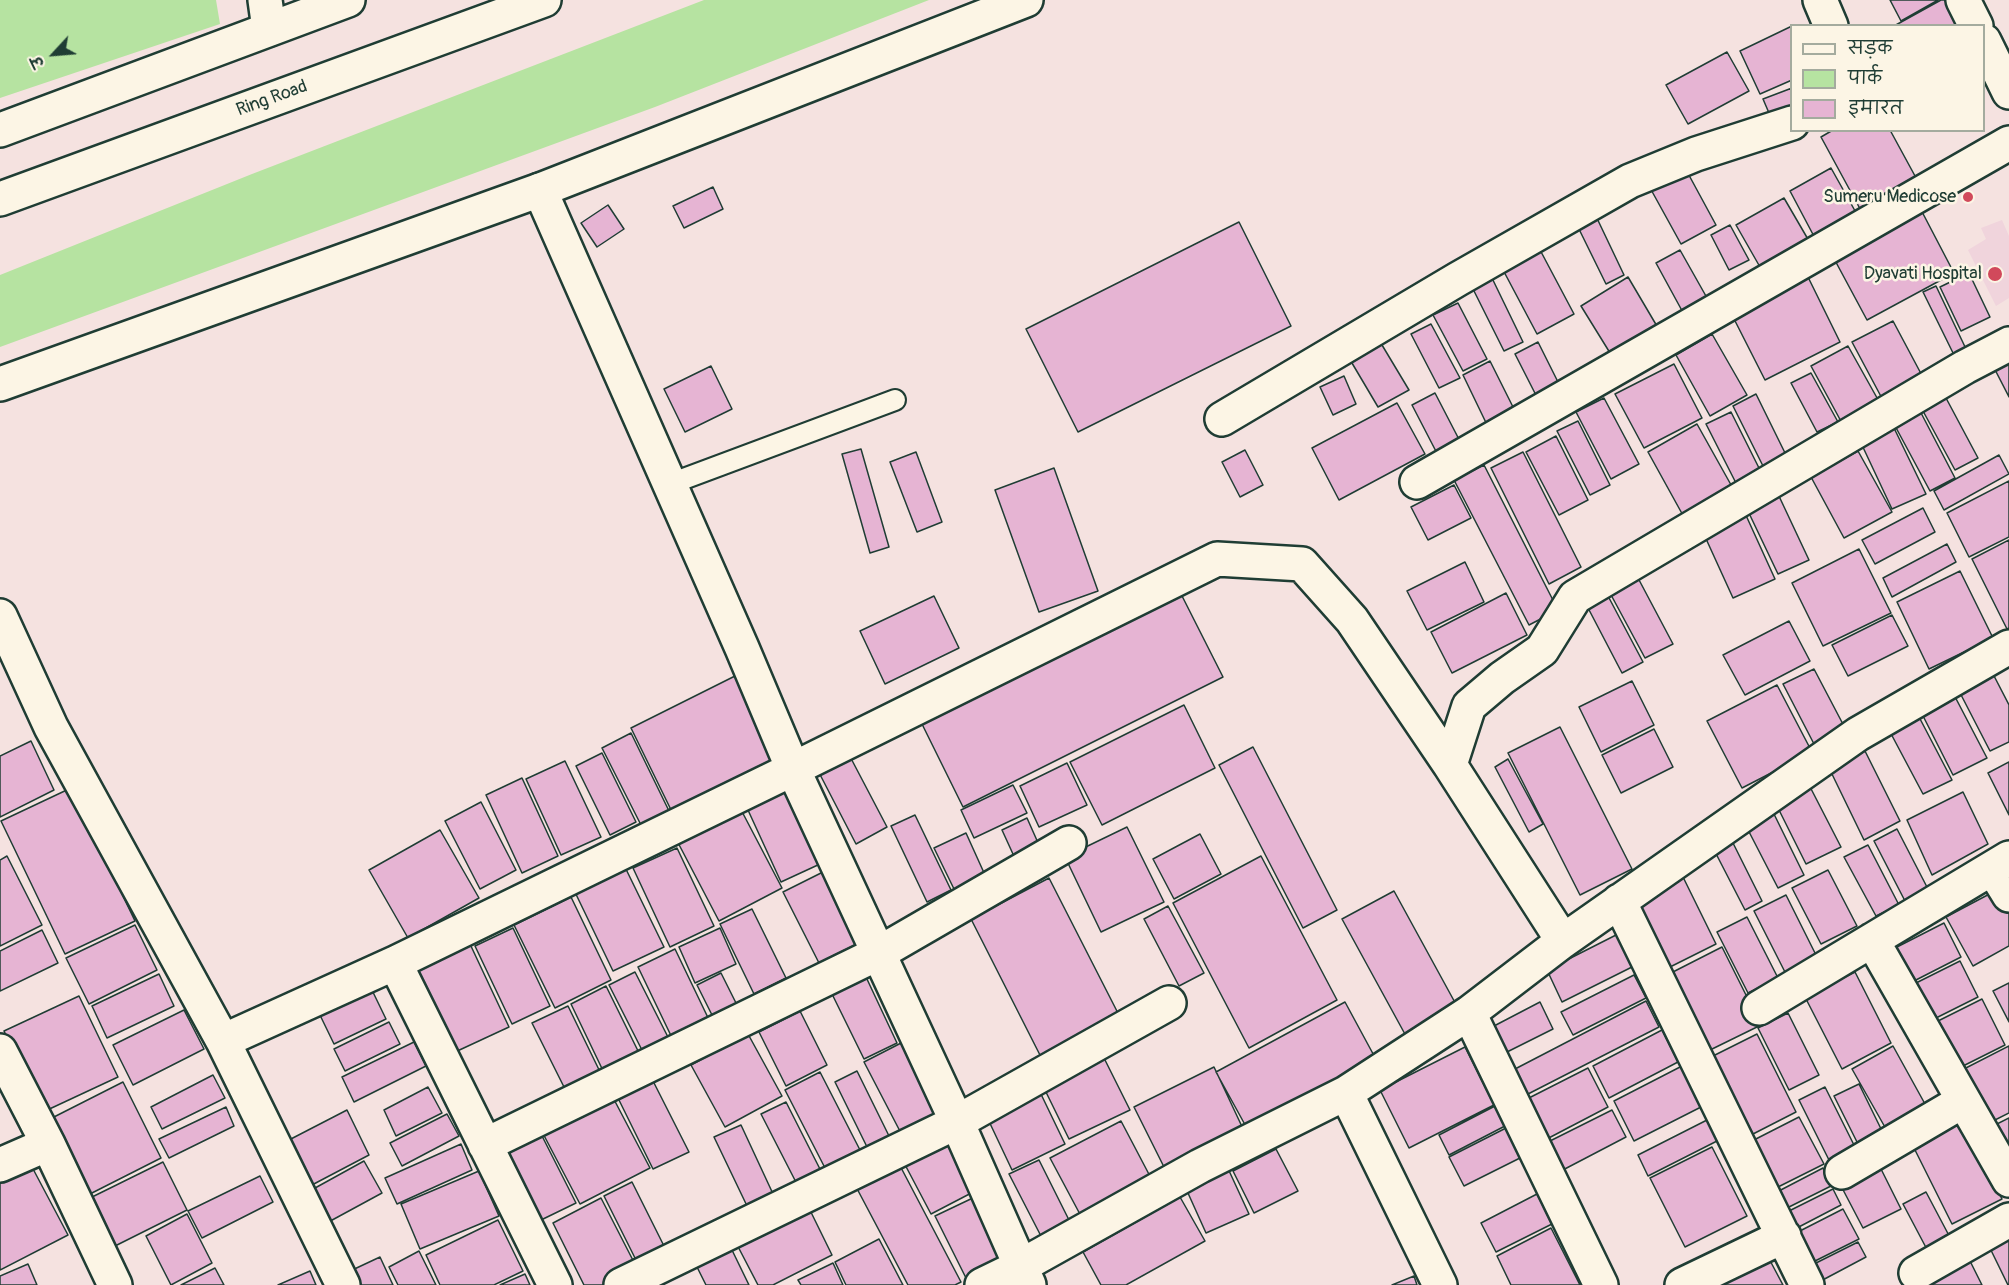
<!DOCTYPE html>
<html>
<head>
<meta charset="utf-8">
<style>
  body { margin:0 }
  #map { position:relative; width:2009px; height:1285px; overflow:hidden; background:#f5e2e0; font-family:Pangolin,"Playpen Sans Deva",sans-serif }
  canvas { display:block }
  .legend { position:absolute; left:1790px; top:24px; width:195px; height:108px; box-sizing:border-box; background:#fcf5e5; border:2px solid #a4ab9e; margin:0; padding:8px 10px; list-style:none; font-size:18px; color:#1f3d34 }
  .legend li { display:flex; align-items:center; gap:12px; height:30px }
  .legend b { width:30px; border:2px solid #a4ab9e }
  .north { position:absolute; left:24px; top:24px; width:60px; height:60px; -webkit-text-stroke:4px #fcf5e5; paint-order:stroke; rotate:244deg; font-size:16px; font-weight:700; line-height:24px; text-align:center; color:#1f3d34 }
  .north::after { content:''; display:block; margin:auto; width:21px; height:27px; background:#1f3d34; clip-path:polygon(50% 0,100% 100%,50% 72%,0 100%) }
</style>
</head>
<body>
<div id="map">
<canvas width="2009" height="1285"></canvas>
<ul class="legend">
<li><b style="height:8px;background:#fcf5e5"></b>सड़क</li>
<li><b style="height:16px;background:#b6e3a1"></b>पार्क</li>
<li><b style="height:16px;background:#e6b4d3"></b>इमारत</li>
</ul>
<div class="north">उ</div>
</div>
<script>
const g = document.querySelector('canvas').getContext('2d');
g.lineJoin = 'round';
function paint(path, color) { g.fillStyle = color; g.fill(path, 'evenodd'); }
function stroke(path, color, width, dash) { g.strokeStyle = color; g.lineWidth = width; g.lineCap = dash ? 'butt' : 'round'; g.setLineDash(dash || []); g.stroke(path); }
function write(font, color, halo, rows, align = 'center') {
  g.font = font + ' Pangolin,sans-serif'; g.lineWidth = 5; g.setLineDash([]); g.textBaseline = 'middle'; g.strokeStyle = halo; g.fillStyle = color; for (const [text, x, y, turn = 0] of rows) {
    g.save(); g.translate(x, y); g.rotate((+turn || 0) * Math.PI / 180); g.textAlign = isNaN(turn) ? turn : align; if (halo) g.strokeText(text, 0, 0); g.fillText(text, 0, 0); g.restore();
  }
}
paint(new Path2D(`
  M2002,220L2009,236V298L1996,306L1968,250L1986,239L1981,228Z`), '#f0d4dc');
paint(new Path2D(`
  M0,0H216L220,24L0,98Z
  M704,0H929L655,107L0,347V275L252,174Z`), '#b6e3a1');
const building = new Path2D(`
  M1890,0H1938L1901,21Z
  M1941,0H1948L1962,26H1894Z
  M1792,26V80L1760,94L1740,51Z
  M1727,52L1749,91L1688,124L1666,85Z
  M1792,88V112L1772,120L1763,99Z
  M1833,130H1890L1921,187L1865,218L1821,137Z
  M1684,166L1716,225L1681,244L1649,186Z
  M1831,168L1859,218L1817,242L1790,191Z
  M713,187L723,209L684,228L673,206Z
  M1784,198L1816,253L1768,281L1736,225Z
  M608,205L624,229L597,247L581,223Z
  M1919,206L1954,273L1867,320L1831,253Z
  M1594,212L1624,275L1606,284L1575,221Z
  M1239,222L1291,326L1078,432L1026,329Z
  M1730,225L1749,260L1729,270L1711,235Z
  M1539,248L1574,314L1537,334L1502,268Z
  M1680,250L1711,305L1686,318L1656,263Z
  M1969,273L1990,317L1961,331L1940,287Z
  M1807,275L1840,342L1765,380L1731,313Z
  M1491,276L1523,342L1504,351L1471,285Z
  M1628,277L1661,333L1615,361L1581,306Z
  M1936,286L1967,351L1955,357L1923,292Z
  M1458,303L1487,359L1463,371L1433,315Z
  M1893,321L1926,383L1885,404L1852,342Z
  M1431,324L1460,378L1439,388L1411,334Z
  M1712,334L1747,395L1710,416L1676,355Z
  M1379,340L1409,390L1378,407L1349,358Z
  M1538,342L1565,396L1542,407L1515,354Z
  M1848,346L1881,405L1843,425L1811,366Z
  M2009,351V397L1990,360Z
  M1490,361L1518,417L1490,431L1463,375Z
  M1674,364L1702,418L1644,448L1615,394Z
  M711,366L732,409L685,432L664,389Z
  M1811,373L1838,422L1817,432L1791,383Z
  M1344,376L1356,404L1333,415L1320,387Z
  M1435,393L1464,449L1441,461L1412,405Z
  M1756,394L1788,459L1765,470L1733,406Z
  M1604,398L1639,464L1611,479L1576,412Z
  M1946,398L1978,458L1955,470L1923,411Z
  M1397,403L1425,454L1339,500L1312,448Z
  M1920,411L1955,478L1930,491L1894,424Z
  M1731,412L1763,476L1739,489L1706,424Z
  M1578,421L1610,485L1590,495L1557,431Z
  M1697,424L1735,492L1685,519L1648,452Z
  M1894,428L1926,494L1892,509L1861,443Z
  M1556,436L1588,500L1559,515L1526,452Z
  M861,449L889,547L870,553L842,454Z
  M1245,450L1263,485L1240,497L1222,462Z
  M1858,451L1892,512L1844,538L1811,477Z
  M916,452L942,522L917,532L890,462Z
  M1523,452L1581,567L1549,584L1491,468Z
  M1999,455L2009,474L1944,510L1934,491Z
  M1484,465L1558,610L1529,625L1454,480Z
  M1054,468L1098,591L1039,612L995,490Z
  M2009,481V537L1969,557L1947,513Z
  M1454,485L1471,518L1428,540L1411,507Z
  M1778,494L1809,560L1778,574L1747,509Z
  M1923,508L1935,532L1875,564L1862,540Z
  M1744,511L1775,579L1733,598L1702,530Z
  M2009,540V628L2007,629L1972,559Z
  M1947,544L1956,562L1892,597L1883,578Z
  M1859,549L1891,613L1823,646L1792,583Z
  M1465,562L1484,602L1427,630L1407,591Z
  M1960,571L1993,638L1929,669L1897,602Z
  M1638,578L1673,644L1645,658L1610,593Z
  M1179,590L1223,677L963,807L920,720Z
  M1506,593L1527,635L1452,673L1431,632Z
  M934,596L959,648L885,684L860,631Z
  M1608,596L1643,662L1622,673L1587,606Z
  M1892,615L1908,646L1848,676L1832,645Z
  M1789,621L1810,661L1745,695L1723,655Z
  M1814,669L1845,728L1814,744L1783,684Z
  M1992,672L2009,705V742L1990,751L1958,689Z
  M737,675L782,764L675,818L631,728Z
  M1632,681L1654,725L1601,752L1579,707Z
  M1777,685L1812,752L1742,788L1707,721Z
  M1952,691L1987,758L1953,775L1919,708Z
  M1184,705L1215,768L1102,825L1070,762Z
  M1918,715L1952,780L1923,794L1889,730Z
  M1560,727L1632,869L1580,895L1508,753Z
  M1654,729L1673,767L1621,793L1602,755Z
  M631,733L670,813L642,827L602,748Z
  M31,741L54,790L0,817V756Z
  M845,747L887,827L856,844L814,763Z
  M1253,747L1337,910L1303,928L1219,765Z
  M1865,751L1900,821L1864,840L1830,770Z
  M602,753L636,822L610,835L576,766Z
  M1508,759L1543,824L1529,832L1495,767Z
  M565,761L601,837L561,855L526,779Z
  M2009,762V815L1988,773Z
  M1067,763L1087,805L1039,827L1020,786Z
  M522,778L558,856L522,873L486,795Z
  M780,779L820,864L781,882L742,797Z
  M1807,781L1841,847L1806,864L1773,798Z
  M1013,785L1027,813L974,838L961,810Z
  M71,788L135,921L65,954L1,821Z
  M1963,792L1988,844L1932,875L1907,820Z
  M481,802L516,870L480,889L445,821Z
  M738,804L782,888L719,921L675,837Z
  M1772,810L1804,875L1778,888L1745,824Z
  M915,815L951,890L927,902L891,826Z
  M1027,818L1043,854L1018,865L1002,830Z
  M1127,827L1164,902L1101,932L1065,857Z
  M1897,829L1928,889L1905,901L1874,841Z
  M440,830L479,898L408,938L369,870Z
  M966,833L985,875L954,889L934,848Z
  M1200,834L1221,874L1174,899L1153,859Z
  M1729,835L1762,901L1745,910L1711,844Z
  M1868,845L1899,905L1876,916L1844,857Z
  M677,848L714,926L670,947L633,868Z
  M7,856L42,925L0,946V860Z
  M1261,856L1337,1000L1249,1048L1173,903Z
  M622,861L664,947L613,971L572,886Z
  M1828,870L1857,926L1821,944L1792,888Z
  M825,871L861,942L819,963L783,892Z
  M1683,877L1716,944L1664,970L1630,904Z
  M1049,878L1122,1021L1043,1061L971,919Z
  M1997,890L2009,913V946L1973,966L1946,917Z
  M1394,891L1458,1008L1406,1036L1342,919Z
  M1786,895L1819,961L1788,978L1754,911Z
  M571,897L611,980L555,1008L514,925Z
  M1168,906L1204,973L1179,986L1144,919Z
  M752,909L786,978L754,994L720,924Z
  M1747,917L1778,978L1748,993L1717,932Z
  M1944,923L1961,957L1912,982L1895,948Z
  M135,925L157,970L89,1004L66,958Z
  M513,928L550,1006L512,1024L475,946Z
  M720,928L736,964L695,983L679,947Z
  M42,930L58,963L0,991V951Z
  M1618,934L1634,966L1562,1002L1547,970Z
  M470,944L509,1027L453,1053L414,971Z
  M1722,947L1761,1025L1706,1052L1667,975Z
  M675,949L712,1026L675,1044L638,967Z
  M1960,961L1978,997L1930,1021L1912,985Z
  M635,972L672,1045L646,1058L609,985Z
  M1855,972L1891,1043L1842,1069L1805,997Z
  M721,973L739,1009L715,1021L697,985Z
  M159,974L174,1006L107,1038L92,1006Z
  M1634,975L1646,998L1573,1035L1561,1012Z
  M866,977L897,1043L864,1059L832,994Z
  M2009,983V1022L1993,991Z
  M370,986L386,1019L334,1044L318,1011Z
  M606,986L643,1061L607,1079L571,1004Z
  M79,996L118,1077L43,1112L4,1031Z
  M1982,999L2005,1045L1953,1071L1930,1025Z
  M1646,1001L1659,1027L1528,1094L1515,1069Z
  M1345,1002L1378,1063L1249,1132L1216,1072Z
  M1540,1002L1553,1029L1507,1052L1494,1026Z
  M568,1006L604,1080L569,1097L532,1023Z
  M184,1010L204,1049L133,1085L113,1045Z
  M800,1011L827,1065L786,1086L759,1032Z
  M1788,1013L1819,1075L1789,1090L1758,1028Z
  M389,1022L400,1044L345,1071L334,1049Z
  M1662,1030L1678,1062L1609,1098L1593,1066Z
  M748,1034L782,1096L725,1127L691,1065Z
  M1757,1034L1796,1112L1753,1134L1713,1056Z
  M905,1041L944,1116L903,1137L864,1062Z
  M414,1042L426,1066L354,1102L342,1077Z
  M1893,1046L1930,1113L1890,1136L1852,1069Z
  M2009,1046V1113L1987,1124L1960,1071Z
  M1465,1047L1494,1105L1409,1148L1380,1090Z
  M1103,1056L1130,1110L1069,1139L1043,1086Z
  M1682,1066L1703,1106L1634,1141L1614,1101Z
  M1214,1067L1245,1133L1166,1171L1134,1107Z
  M1588,1068L1608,1107L1543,1141L1523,1101Z
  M857,1071L892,1142L870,1153L835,1082Z
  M820,1072L860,1150L825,1168L785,1090Z
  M213,1075L225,1098L162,1129L151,1107Z
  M652,1079L689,1152L653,1169L617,1096Z
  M123,1082L161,1158L86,1196L48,1120Z
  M1859,1084L1885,1137L1861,1150L1834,1096Z
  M428,1087L442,1113L396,1136L384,1110Z
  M1825,1087L1858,1153L1832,1166L1799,1100Z
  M609,1090L650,1168L580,1204L539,1126Z
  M1039,1090L1065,1144L1012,1170L986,1115Z
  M786,1102L824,1177L800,1190L761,1114Z
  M1495,1106L1505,1126L1449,1155L1439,1135Z
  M226,1107L234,1126L169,1158L159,1139Z
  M347,1110L369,1155L310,1186L287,1141Z
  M1612,1110L1626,1137L1559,1172L1544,1144Z
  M447,1114L459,1136L402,1166L390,1143Z
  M1799,1117L1824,1164L1772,1190L1748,1143Z
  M1961,1117L2002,1199L1952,1224L1911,1142Z
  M2009,1118V1157L1993,1126Z
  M1709,1119L1719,1140L1648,1176L1638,1155Z
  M1121,1121L1152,1180L1082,1218L1050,1158Z
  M741,1125L774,1196L748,1208L714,1137Z
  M1508,1127L1522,1157L1464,1186L1449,1157Z
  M540,1132L576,1203L539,1221L503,1150Z
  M951,1134L979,1189L931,1214L902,1159Z
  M461,1144L472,1170L397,1204L385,1178Z
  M1712,1147L1747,1216L1685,1247L1650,1178Z
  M1276,1149L1298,1191L1254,1213L1233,1171Z
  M897,1160L961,1282L955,1285H908L854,1183Z
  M1039,1160L1072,1226L1043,1240L1009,1174Z
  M364,1161L382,1193L323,1225L306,1193Z
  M163,1162L187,1210L109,1249L86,1200Z
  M1225,1162L1249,1214L1206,1233L1183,1182Z
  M1878,1163L1901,1209L1863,1228L1840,1184Z
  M32,1167L68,1235L0,1270V1183Z
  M1823,1168L1831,1186L1783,1210L1775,1193Z
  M479,1171L499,1216L420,1249L401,1204Z
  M260,1176L273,1202L202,1238L188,1211Z
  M632,1182L669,1256L641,1270L604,1196Z
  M1833,1189L1841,1205L1793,1230L1785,1213Z
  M1926,1192L1954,1245L1931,1257L1903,1204Z
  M1537,1194L1552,1224L1496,1252L1481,1223Z
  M977,1196L1009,1260L967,1280L935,1216Z
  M1180,1197L1205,1241L1126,1285H1101L1083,1252Z
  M601,1198L639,1272L614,1285H584L553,1223Z
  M805,1200L832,1255L773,1285H758L733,1237Z
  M1843,1209L1859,1239L1809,1264L1794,1234Z
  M187,1214L212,1263L171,1285L146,1236Z
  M498,1220L523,1271L494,1285H440L426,1255Z
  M1551,1228L1580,1285H1511L1497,1256Z
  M2009,1229V1285H2008L1986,1240Z
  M879,1239L903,1285H846L835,1262Z
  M1858,1242L1866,1257L1817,1283L1808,1267Z
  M731,1248L749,1285H706L696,1265Z
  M419,1251L436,1285H398L389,1267Z
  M1766,1253L1783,1285H1703Z
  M1966,1253L1982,1285H1912Z
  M380,1257L393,1285H354L348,1272Z
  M833,1263L843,1285H801L798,1280Z
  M28,1264L37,1285H0V1276Z
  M215,1268L224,1285H181Z
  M310,1271L316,1285H278Z
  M525,1274L530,1285H500Z
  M1414,1276L1417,1285H1392Z`);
paint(building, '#e6b4d3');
stroke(building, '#1f3d34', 1.5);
const lane = new Path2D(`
  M670,484L895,400`);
const street = new Path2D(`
  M1820,0L1831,26
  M1963,0L1976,26
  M1984,41L2009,92
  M540,190L742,648L793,769L957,1122L1029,1285
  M1222,419L1458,279L1630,181L1696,154L1792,123
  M1417,482L2009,143
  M0,616L51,727L223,1041L343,1285
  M1450,765L1469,706L1502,678L1542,650L1575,597L1965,367L2009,344
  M1993,869L2009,895
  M1619,901L1807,1285
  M1872,940L2009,1180
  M395,963L555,1285
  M1759,1008L2009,858
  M1469,1013L1601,1285
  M223,1041L395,963L793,769L1217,559L1302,564L1352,620L1450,765L1563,941
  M0,1051L48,1144L115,1285
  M1346,1093L1440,1285
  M485,1145L879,953L1069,843
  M0,1165L48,1144
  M1842,1172L1963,1101
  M1916,1273L2009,1220
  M621,1285L957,1122L1169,1003
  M982,1285L1021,1266L1200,1166L1346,1093L1469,1013L1563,941L1858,734L2009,647
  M1682,1285L1784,1236`);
const secondary = new Path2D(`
  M265,0L269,29
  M0,384L540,190L1026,0`);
const primary = new Path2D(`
  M0,130L348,0
  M0,199L544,0`);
stroke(lane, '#1f3d34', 24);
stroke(street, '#1f3d34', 38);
stroke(secondary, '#1f3d34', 38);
stroke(primary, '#1f3d34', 38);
stroke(lane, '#fcf5e5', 20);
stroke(street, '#fcf5e5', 33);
stroke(secondary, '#fcf5e5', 33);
stroke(primary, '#fcf5e5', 33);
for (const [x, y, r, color] of [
  [1968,197,6,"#d1495b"],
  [1995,274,8,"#d1495b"]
]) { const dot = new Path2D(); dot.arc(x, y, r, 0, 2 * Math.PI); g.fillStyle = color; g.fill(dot); stroke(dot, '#fcf5e5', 2); }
write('18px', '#1f3d34', '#fcf5e5', [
  ["Ring Road",272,99,-20]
]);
write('18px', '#1f3d34', '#fcf5e5', [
  ["Sumeru Medicose",1956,197],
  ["Dyavati Hospital",1982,274]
], 'right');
</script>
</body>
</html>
